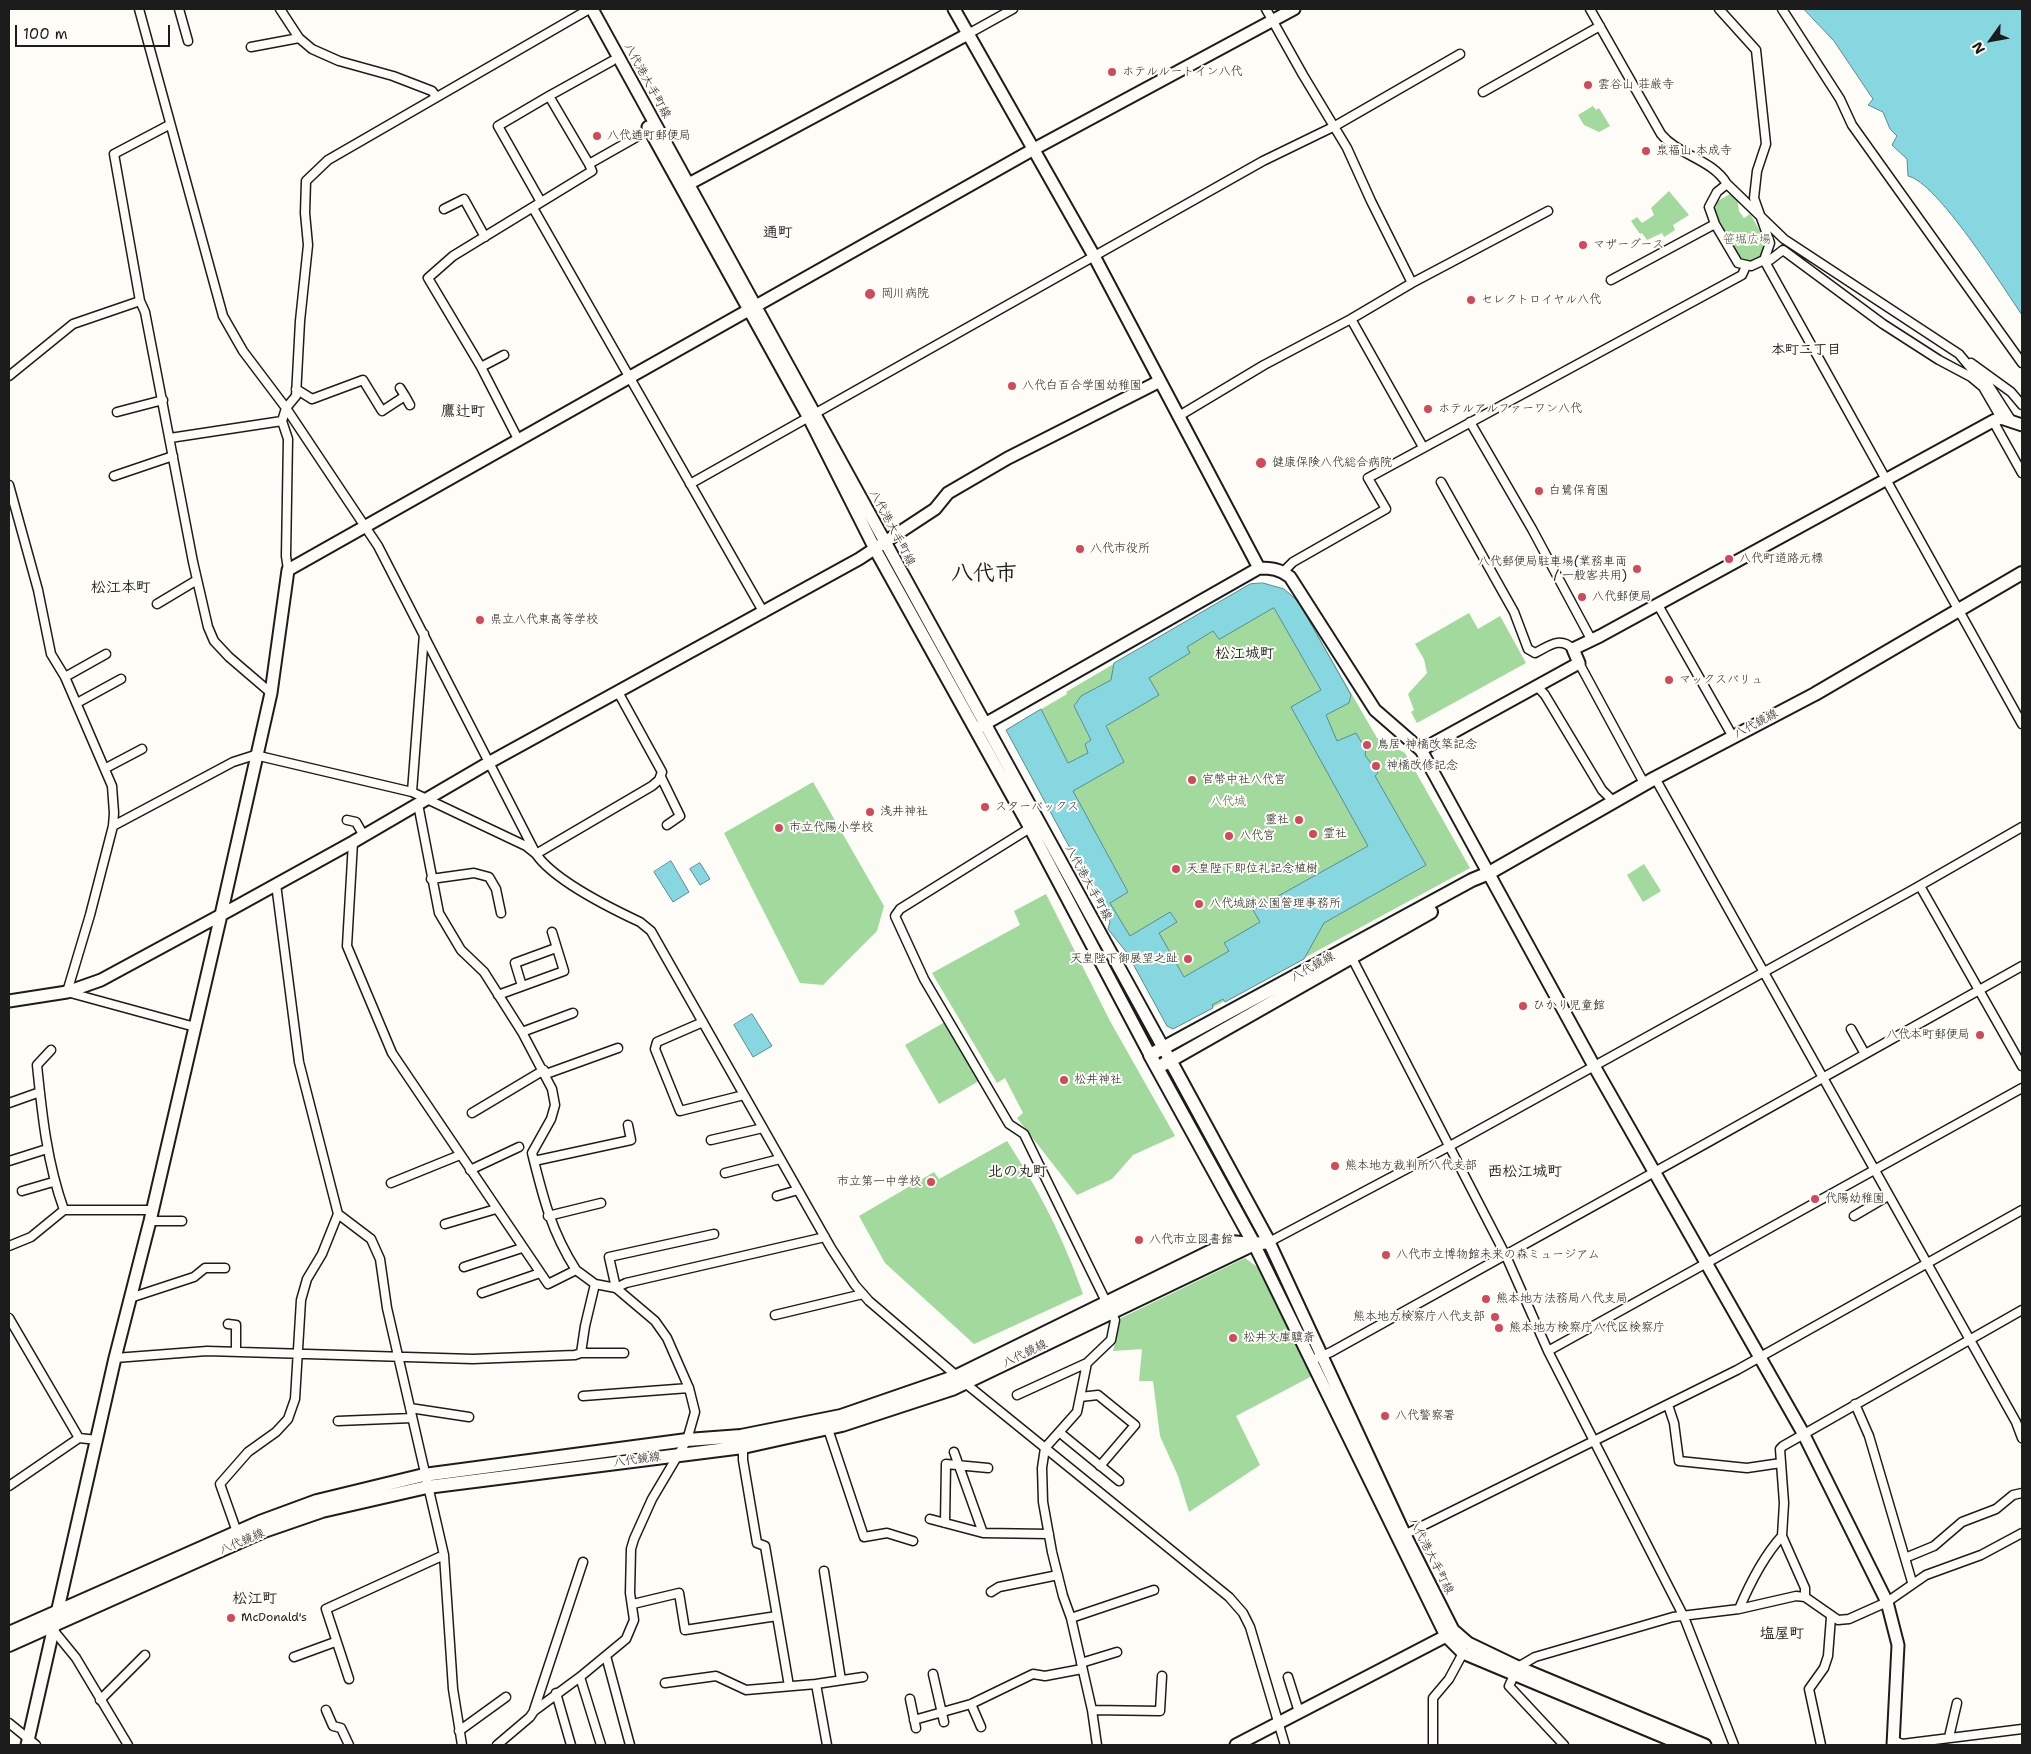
<!DOCTYPE html>
<html>
<head>
<meta charset="utf-8">
<style>
  body { margin:0 }
  #map { position:relative; width:2031px; height:1754px; overflow:hidden; background:#fdfcf7; font-family:"Shantell Sans",sans-serif }
  canvas { display:block }
  .frame { position:absolute; inset:0; border:10px solid #1c1c1c; pointer-events:none }
  .north { position:absolute; left:1966px; top:15px; width:50px; height:50px; -webkit-text-stroke:4px #fdfcf7; paint-order:stroke; rotate:238deg; font-size:14px; font-weight:700; line-height:20px; text-align:center; color:#1c1c1c }
  .north::after { content:''; display:block; margin:auto; width:18px; height:22px; background:#1c1c1c; clip-path:polygon(50% 0,100% 100%,50% 72%,0 100%) }
  .scale { position:absolute; left:15px; top:25px; width:155px; height:22px; box-sizing:border-box; border:2px solid #1c1c1c; border-top:0; padding-left:6px; font-size:15px; line-height:18px; white-space:nowrap; color:#1c1c1c; -webkit-text-stroke:4px #fdfcf7; paint-order:stroke }
</style>
</head>
<body>
<div id="map">
<canvas width="2031" height="1754"></canvas>
<div class="frame"></div>
<div class="north">N</div>
<div class="scale">100 m</div>
</div>
<script>
const g = document.querySelector('canvas').getContext('2d');
g.lineJoin = 'round';
function paint(path, color) { g.fillStyle = color; g.fill(path, 'evenodd'); }
function stroke(path, color, width, dash) { g.strokeStyle = color; g.lineWidth = width; g.lineCap = dash ? 'butt' : 'round'; g.setLineDash(dash || []); g.stroke(path); }
function write(font, color, halo, rows, align = 'center') {
  g.font = font + ' "Shantell Sans","Klee One",sans-serif'; g.lineWidth = 4; g.setLineDash([]); g.textBaseline = 'middle'; g.strokeStyle = halo; g.fillStyle = color; for (const [text, x, y, turn = 0] of rows) {
    g.save(); g.translate(x, y); g.rotate((+turn || 0) * Math.PI / 180); g.textAlign = isNaN(turn) ? turn : align; if (halo) g.strokeText(text, 0, 0); g.fillText(text, 0, 0); g.restore();
  }
}
paint(new Path2D(`
  M1593,106L1596,110L1599,108L1610,126L1599,132L1584,125L1578,115Z
  M1669,191L1689,215L1673,225L1675,230L1664,237L1662,233L1647,240L1642,233L1640,234L1631,221L1637,217L1642,223L1654,215L1651,208Z
  M1730,194L1737,197L1739,211L1744,218L1750,214L1767,243L1761,256L1750,263L1741,259L1714,211L1718,201Z
  M1250,584C1270,584 1283,586 1298,601L1377,738L1405,753L1470,868L1173,1029L1167,1026L1006,730L1067,694L1066,692Z
  M1469,613L1478,629L1500,616L1526,663L1417,723L1411,712L1414,710L1408,694L1427,673L1424,659L1415,644Z
  M813,782L884,906L877,931L823,985L800,983L724,833Z
  M1644,864L1661,891L1643,902L1627,875Z
  M1046,894L1110,1021L1175,1136L1133,1155L1112,1179L1077,1195L1017,1118L1023,1113L1005,1078L997,1083L932,973L1020,925L1014,911Z
  M945,1022L979,1081L939,1104L905,1045Z
  M1007,1141C1040,1192 1063,1237 1083,1294L974,1344L885,1263L859,1216L934,1172L939,1179Z
  M1245,1258L1257,1267L1312,1376L1236,1416L1260,1465L1189,1512L1178,1476L1160,1436L1153,1381H1139L1142,1349L1113,1351L1121,1318Z`), '#a2d99d');
const water = new Path2D(`
  M1804,9H2022V315C2003,287 1937,182 1908,176L1907,159L1892,145L1897,136L1890,129L1883,112L1868,105L1873,99L1834,41Z
  M1263,583L1284,589L1298,601L1351,695L1349,703L1326,715L1337,741L1356,733L1366,750L1365,755L1378,773L1375,776L1426,865L1324,923L1304,959L1225,1002L1223,999L1212,1005L1213,1008L1173,1029L1167,1026L1127,953L1108,929L1110,922L1006,730L1041,709L1068,763L1088,753L1085,744L1091,740L1074,706L1081,696L1111,680L1114,663L1250,584ZM1274,608L1321,690L1291,707L1368,846L1253,910L1260,922L1224,943L1229,951L1184,977L1159,933L1177,922L1170,912L1130,936L1110,903L1128,892L1073,791L1124,762L1106,726L1159,695L1149,678L1190,653L1187,647L1213,631L1219,639Z
  M671,861L689,892L673,902L654,872Z
  M700,863L710,879L700,885L690,869Z
  M752,1014L772,1046L753,1057L734,1025Z`);
paint(water, '#86d7e0');
stroke(water, '#5c8c92', 1);
const street = new Path2D(`
  M139,9L223,316L243,351L286,408L378,546L536,854C554,880 610,908 640,922L651,931L831,1248L855,1285L869,1301L965,1383L1229,1597L1243,1613L1250,1627L1285,1745
  M179,9L188,41
  M280,9L299,38L312,49L339,61L393,76L432,91L436,96
  M1266,9L1303,75L1347,148L1371,201L1412,283
  M1590,9L1661,134C1679,156 1712,159 1727,184L1717,192L1709,207L1715,224L1738,263L1751,266L1764,260L2022,724
  M1719,9L1756,50L1766,144L1757,171L1754,198L1770,243L1764,260
  M1782,9L1840,99L1852,125L2022,363
  M968,34L1013,9
  M251,47L299,38
  M1483,92L1600,26
  M169,125L114,154L140,301L145,312L193,562L208,627L214,641L229,657L271,693
  M589,164L549,96L612,61
  M1727,184L1784,239L1959,354L1974,372L1986,381L2011,420
  M541,202L498,126L549,96
  M533,208L764,613
  M444,209L464,199L485,237
  M1764,260H1770L1783,250L1883,324L1939,360L1971,377L1983,387L2001,418
  M1611,280L1715,224
  M1351,319L1423,447
  M1971,363L2011,392L2022,405
  M481,367L504,355
  M9,376L73,324L140,301
  M400,388L405,396
  M296,389L312,399L363,380L382,411L405,396L410,405
  M117,412L163,400
  M1179,416L1264,365L1351,319L1412,283L1548,211
  M1993,421L2022,473
  M1470,422L1532,529L1591,639
  M170,438L282,421
  M519,441L481,367L428,278L453,256L592,171L589,164L649,130
  M114,476L173,456
  M1441,482L1514,612L1528,649L1535,653C1549,646 1560,636 1573,649
  M690,484L1263,161L1335,126L1460,54
  M9,485L38,590L51,654L65,677L112,786L114,813L113,826L90,915L67,992L195,1027
  M288,570L286,556L288,439L282,421L286,408L296,396L300,321L308,245L305,213L306,181L328,160L586,11
  M1283,572L1293,562L1386,509L1368,478L1742,275L1746,266
  M157,604L197,580
  M1658,605L1733,737
  M1579,663L1645,785
  M65,677L106,654
  M1537,686L1545,695L1602,790L1614,802
  M77,703L121,679
  M106,768L142,749
  M661,777L680,816L667,825
  M1655,778L2016,1422L2022,1438
  M412,792L424,634
  M418,804L439,913L461,950L484,972L522,1032L552,1089L555,1105L551,1119L532,1153C543,1197 551,1231 576,1270
  M347,820L356,822L364,836
  M113,826L233,762L255,755L412,792L526,846L536,854L652,786L659,780L662,772L618,692
  M1030,828L900,909L895,916L924,979L1009,1124L1024,1134L1115,1320L1111,1340L1087,1363L1077,1412L1045,1448L1042,1468L1043,1502L1052,1552L1063,1596L1071,1618L1092,1710L1097,1745
  M353,842L347,946L392,1053L548,1284L576,1270L595,1284L616,1288L655,1321L667,1338L689,1388L695,1412L687,1440L652,1499L634,1539L631,1549L630,1593L634,1620L626,1639L580,1677L534,1711L530,1717L497,1745
  M431,879L474,873L489,877L496,889L501,913
  M276,884L299,1062L338,1214L371,1239L380,1259L387,1308L444,1555L453,1689L462,1745
  M1920,886L2022,1066
  M1352,958L1506,1256L1548,1351L1684,1617L1734,1745
  M522,986L515,963L556,948
  M498,995L564,971L552,932
  M703,1022L657,1042L655,1049L680,1111L744,1095
  M1851,1029L1865,1054
  M522,1032L573,1013
  M51,1050L37,1065C42,1114 47,1163 64,1210H152
  M546,1074L618,1048
  M9,1103L40,1092
  M472,1113L544,1070
  M711,1140L763,1128
  M9,1161L47,1149
  M534,1161L631,1140L628,1125
  M470,1170L519,1147
  M725,1173L780,1159
  M391,1183L460,1155
  M22,1191L53,1182
  M777,1196L798,1190
  M548,1216L601,1203
  M1854,1216L1888,1196
  M150,1221H182
  M445,1224L496,1209
  M1269,1242L1448,1147L1914,889L2022,827
  M9,1246L31,1237L64,1210
  M464,1267L522,1248
  M616,1288L626,1283L825,1237
  M616,1288L609,1257L714,1234
  M482,1293L540,1273
  M130,1298L194,1277L205,1268H225
  M775,1315L863,1294
  M9,1318L79,1438
  M228,1324L236,1325V1351
  M1548,1351L2022,1088
  M581,1353H624
  M115,1358L207,1351L473,1359L575,1355L581,1353L585,1326L595,1284
  M1312,1360L1331,1352C1562,1225 1792,1095 2022,966
  M1017,1395L1087,1363
  M583,1396L689,1388
  M1080,1397L1098,1395L1135,1425L1100,1466
  M1855,1404L1869,1436L1912,1582
  M1668,1405L1674,1423L1679,1461L1747,1468L1781,1463
  M410,1408L469,1417
  M338,1421L412,1418
  M828,1429L864,1537L887,1533L913,1541
  M1059,1432L1119,1481
  M743,1447V1460L757,1543L765,1546L789,1686
  M954,1452L983,1533
  M9,1486L79,1438L97,1440
  M930,1519L983,1533L1049,1534
  M945,1523L946,1464L988,1468
  M237,1532L220,1484L248,1452L276,1432L288,1419L295,1399L301,1300L307,1279L322,1254L338,1214
  M1402,1536L1737,1370L2022,1210
  M1905,1558L1934,1546L1962,1522L1996,1509L2013,1495L2022,1493
  M824,1571L841,1680
  M991,1592L999,1587L1058,1575
  M1805,1597V1588L1782,1536L1784,1503L1780,1449L1783,1446L2022,1310
  M633,1604L679,1593L685,1630L777,1616
  M1739,1609C1750,1583 1763,1557 1782,1536
  M1071,1618L1154,1590
  M54,1631L76,1658L128,1745
  M606,1656L630,1745
  M294,1657L335,1642
  M1081,1663L1117,1652
  M933,1674L944,1722
  M580,1677L601,1745
  M1288,1677L1299,1712
  M349,1679L326,1609L444,1555
  M665,1683L716,1676L746,1690L816,1684L863,1677
  M816,1684L827,1745
  M556,1693L571,1745
  M910,1699L916,1728
  M100,1700L145,1655
  M971,1704L981,1727
  M326,1710L333,1726L341,1728L349,1745
  M534,1710L583,1562
  M1092,1710L1160,1711L1162,1676
  M914,1720L971,1704L1033,1674L1045,1676L1082,1669
  M9,1723L36,1745
  M459,1731L506,1697
  M1949,1737L1957,1703
  M1893,1740L1902,1744L2022,1729
  M1433,1745V1698L1449,1679L1463,1653
  M1564,1745L1509,1686L1518,1667L1535,1657L1673,1617L1739,1609L1796,1596L1805,1597L1838,1620L1849,1619L1887,1602L1926,1575L1981,1555L2022,1533
  M1821,1745L1809,1689L1824,1668L1828,1656L1831,1617`);
const secondary = new Path2D(`
  M592,9L1170,1060
  M954,9L1094,256L1259,568
  M648,127L809,418L875,549L1030,828L1150,1055
  M683,187L968,34
  M976,729L1259,568C1271,568 1280,569 1290,577L1375,710L1421,750L1594,1066L1803,1433L1887,1602L1898,1645L1893,1745
  M1421,750L1579,663L1573,649L1600,636L1993,421L2001,418L2022,425
  M9,1001L67,992L101,980L221,915L353,842L490,762L859,559L935,509L948,493L1008,458L1160,381
  M1269,1242L1405,1535L1453,1630L1468,1643L1518,1667L1705,1745
  M1254,1244L1446,1636L1463,1653L1683,1745
  M27,1745L115,1358L150,1221L221,915L271,693L288,570L1034,149L1294,9
  M1236,1745L1446,1636`);
const primary = new Path2D(`
  M1164,1064L1431,912
  M1254,1244L1150,1055L1472,880L1489,873L1655,778L1815,694L2022,573
  M9,1633L260,1522L317,1501L424,1475L687,1440L741,1436L841,1416L957,1376L1230,1242L1254,1244L1269,1242L1170,1060
  M9,1645L264,1531L322,1511L427,1487L743,1447L842,1425L952,1389L1254,1244`);
stroke(street, '#1c1c1c', 11);
stroke(secondary, '#1c1c1c', 15);
stroke(primary, '#1c1c1c', 16);
stroke(street, '#fdfcf7', 8);
stroke(secondary, '#fdfcf7', 11);
stroke(primary, '#fdfcf7', 12);
for (const [x, y, r, color] of [
  [1112,72,5,"#d1495b"],
  [1588,85,5,"#d1495b"],
  [597,136,5,"#d1495b"],
  [1646,151,5,"#d1495b"],
  [1583,245,5,"#d1495b"],
  [870,294,6,"#d1495b"],
  [1471,300,5,"#d1495b"],
  [1012,386,5,"#d1495b"],
  [1428,409,5,"#d1495b"],
  [1261,463,6,"#d1495b"],
  [1539,491,5,"#d1495b"],
  [1080,549,5,"#d1495b"],
  [1729,559,5,"#d1495b"],
  [1637,569,5,"#d1495b"],
  [1582,597,5,"#d1495b"],
  [480,620,5,"#d1495b"],
  [1669,680,5,"#d1495b"],
  [1367,745,5,"#d1495b"],
  [1376,766,5,"#d1495b"],
  [1192,780,5,"#d1495b"],
  [985,807,5,"#d1495b"],
  [870,812,5,"#d1495b"],
  [1299,820,5,"#d1495b"],
  [779,828,5,"#d1495b"],
  [1313,834,5,"#d1495b"],
  [1229,836,5,"#d1495b"],
  [1176,869,5,"#d1495b"],
  [1199,904,5,"#d1495b"],
  [1188,959,5,"#d1495b"],
  [1523,1006,5,"#d1495b"],
  [1980,1035,5,"#d1495b"],
  [1064,1080,5,"#d1495b"],
  [1335,1166,5,"#d1495b"],
  [931,1182,5,"#d1495b"],
  [1815,1199,5,"#d1495b"],
  [1139,1240,5,"#d1495b"],
  [1386,1255,5,"#d1495b"],
  [1486,1299,5,"#d1495b"],
  [1495,1317,5,"#d1495b"],
  [1499,1328,5,"#d1495b"],
  [1233,1338,5,"#d1495b"],
  [1385,1416,5,"#d1495b"],
  [231,1618,5,"#d1495b"]
]) { const dot = new Path2D(); dot.arc(x, y, r, 0, 2 * Math.PI); g.fillStyle = color; g.fill(dot); stroke(dot, '#fdfcf7', 2); }
write('12px', '#1c1c1c', '#fdfcf7', [
  ["ホテルルートイン八代",1122,72],
  ["雲谷山 荘厳寺",1598,85],
  ["八代通町郵便局",607,136],
  ["泉福山 本成寺",1656,151],
  ["マザーグース",1593,245],
  ["岡川病院",881,294],
  ["セレクトロイヤル八代",1481,300],
  ["八代白百合学園幼稚園",1022,386],
  ["ホテルアルファーワン八代",1438,409],
  ["健康保険八代総合病院",1272,463],
  ["白鷺保育園",1549,491],
  ["八代市役所",1090,549],
  ["八代町道路元標",1739,559],
  ["八代郵便局駐車場(業務車両",1627,562,"right"],
  ["/ 一般客共用)",1627,576,"right"],
  ["八代郵便局",1592,597],
  ["県立八代東高等学校",490,620],
  ["マックスバリュ",1679,680],
  ["鳥居 神橋改築記念",1377,745],
  ["神橋改修記念",1386,766],
  ["官幣中社八代宮",1202,780],
  ["スターバックス",995,807],
  ["浅井神社",880,812],
  ["靈社",1289,820,"right"],
  ["市立代陽小学校",789,828],
  ["霊社",1323,834],
  ["八代宮",1239,836],
  ["天皇陛下即位礼記念植樹",1186,869],
  ["八代城跡公園管理事務所",1209,904],
  ["天皇陛下御展望之趾",1178,959,"right"],
  ["ひかり児童館",1533,1006],
  ["八代本町郵便局",1970,1035,"right"],
  ["松井神社",1074,1080],
  ["熊本地方裁判所八代支部",1345,1166],
  ["市立第一中学校",921,1182,"right"],
  ["代陽幼稚園",1825,1199],
  ["八代市立図書館",1149,1240],
  ["八代市立博物館未来の森ミュージアム",1396,1255],
  ["熊本地方法務局八代支局",1496,1299],
  ["熊本地方検察庁八代支部",1485,1317,"right"],
  ["熊本地方検察庁八代区検察庁",1509,1328],
  ["松井文庫驥斎",1243,1338],
  ["八代警察署",1395,1416],
  ["McDonald's",241,1618]
], 'left');
write('12px', '#1c1c1c', '#fdfcf7', [
  ["八代港大手町線",647,81,61],
  ["八代港大手町線",892,528,62],
  ["八代鏡線",1756,724,-28],
  ["八代港大手町線",1088,883,61],
  ["八代鏡線",1313,967,-29],
  ["八代鏡線",1025,1354,-26],
  ["八代鏡線",637,1460,-8],
  ["八代鏡線",242,1542,-23],
  ["八代港大手町線",1431,1556,63]
]);
write('12px', '#4b5e49', '#fdfcf7', [
  ["笹堀広場",1747,240],
  ["八代城",1228,802]
]);
write('bold 14px', '#1c1c1c', '#fdfcf7', [
  ["本町二丁目",1806,350]
]);
write('bold 15px', '#1c1c1c', '#fdfcf7', [
  ["通町",778,233],
  ["鷹辻町",463,412],
  ["松江本町",121,588],
  ["松江城町",1245,654],
  ["北の丸町",1018,1172],
  ["西松江城町",1525,1172],
  ["松江町",255,1599],
  ["塩屋町",1782,1634]
]);
write('bold 22px', '#1c1c1c', '#fdfcf7', [
  ["八代市",984,574]
]);
</script>
</body>
</html>
